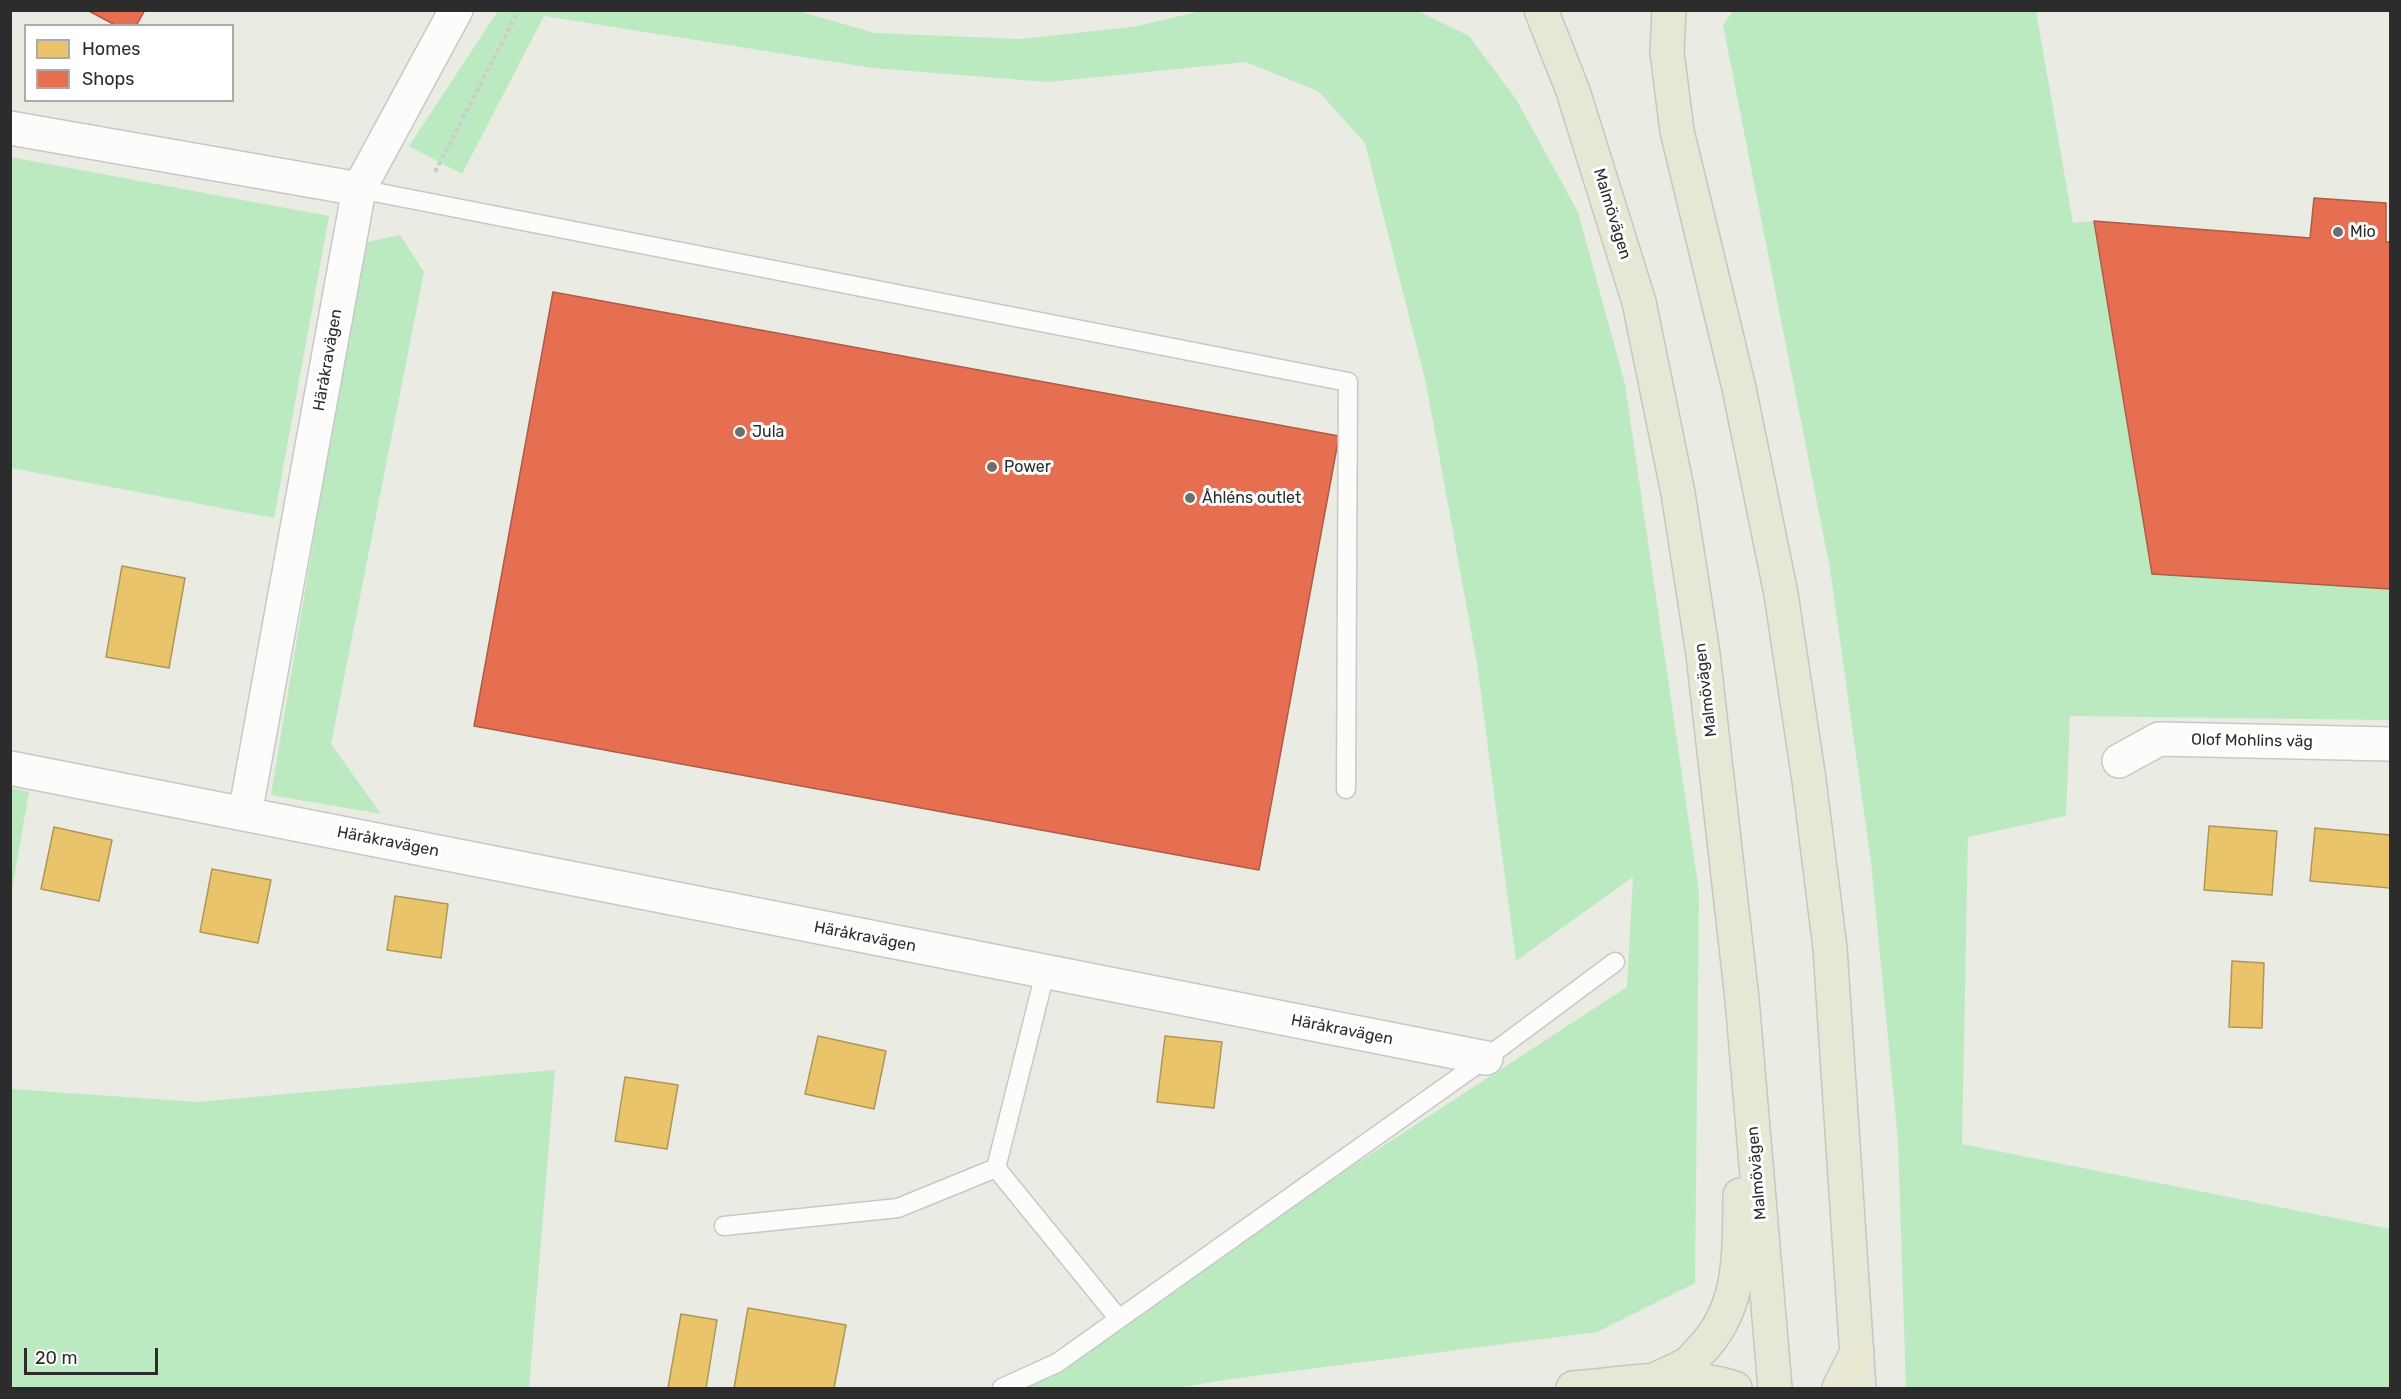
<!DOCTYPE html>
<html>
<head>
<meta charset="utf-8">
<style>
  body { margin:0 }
  #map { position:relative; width:2401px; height:1399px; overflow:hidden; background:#eaebe2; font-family:Rubik,sans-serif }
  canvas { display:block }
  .frame { position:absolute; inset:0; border:12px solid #2c2c2c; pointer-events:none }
  .legend { position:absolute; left:24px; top:24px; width:210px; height:78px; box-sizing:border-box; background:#fff; border:2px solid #ababab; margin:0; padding:8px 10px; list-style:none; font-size:18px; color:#2c2c2c }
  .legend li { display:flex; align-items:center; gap:12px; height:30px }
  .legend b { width:30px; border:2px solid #ababab }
  .scale { position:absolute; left:24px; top:1348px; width:134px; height:27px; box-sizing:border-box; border:3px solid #2c2c2c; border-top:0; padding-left:8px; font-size:18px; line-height:21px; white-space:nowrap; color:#2c2c2c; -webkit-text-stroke:4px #fff; paint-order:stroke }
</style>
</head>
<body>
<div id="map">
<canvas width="2401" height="1399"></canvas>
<div class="frame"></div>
<ul class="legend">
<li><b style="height:16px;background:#e9c46a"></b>Homes</li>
<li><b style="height:16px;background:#e76f51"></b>Shops</li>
</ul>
<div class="scale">20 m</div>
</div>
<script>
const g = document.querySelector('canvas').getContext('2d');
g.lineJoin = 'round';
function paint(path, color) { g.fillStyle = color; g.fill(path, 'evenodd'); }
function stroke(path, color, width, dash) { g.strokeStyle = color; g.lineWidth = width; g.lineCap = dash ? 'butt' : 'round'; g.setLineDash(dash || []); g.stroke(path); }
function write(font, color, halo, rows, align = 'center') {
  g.font = font + ' Rubik,sans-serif'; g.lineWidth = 6; g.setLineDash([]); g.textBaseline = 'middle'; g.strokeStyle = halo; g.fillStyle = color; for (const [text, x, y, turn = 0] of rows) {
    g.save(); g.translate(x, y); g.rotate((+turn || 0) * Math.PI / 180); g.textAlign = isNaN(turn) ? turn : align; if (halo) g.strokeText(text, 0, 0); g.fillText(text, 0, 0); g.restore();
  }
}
paint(new Path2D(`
  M1416,10L1469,36L1516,99L1578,212L1625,384L1699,892L1695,1283L1597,1332L1231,1379L1178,1388H1012L1627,987L1633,877L1516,961L1477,664L1426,383L1365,143L1318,91L1246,62L1048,82L873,68L544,16L462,174L409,146L498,11H798L875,33L1020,39L1133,27L1201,11Z
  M1734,10L2036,11L2073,223L2094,221L2152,574L2390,589V720L2070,716L2066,816L1968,837L1962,1144L2390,1229V1388H1906L1898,1141L1871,862L1830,569L1723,25Z
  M10,157L329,216L274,518L11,468Z
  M400,235L424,272L331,744L381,814L271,795L363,243Z
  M11,788L29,792L11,895L10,788Z
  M555,1070L529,1388H11V1089L197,1102Z`), '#bbeac1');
const homes = new Path2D(`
  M122,566L185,578L169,668L106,657Z
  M2209,826L2277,831L2272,895L2204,890Z
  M54,827L112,840L99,901L41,889Z
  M2315,828L2390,835V888L2310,881Z
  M212,869L271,880L258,943L200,932Z
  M395,896L448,904L441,958L387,950Z
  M2232,961L2264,963L2262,1028L2229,1027Z
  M818,1036L886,1051L874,1109L805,1094Z
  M1165,1036L1222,1042L1214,1108L1157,1102Z
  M625,1077L678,1085L667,1149L615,1141Z
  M748,1308L846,1325L834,1388H734Z
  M681,1314L717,1320L706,1388H668Z`);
paint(homes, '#e9c46a');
stroke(homes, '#b09657', 1.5);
const shops = new Path2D(`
  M87,10H145L136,26H117Z
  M2314,198L2386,203V242H2390V589L2152,574L2094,221L2310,238Z
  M553,292L1339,436L1259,870L474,726Z`);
paint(shops, '#e76f51');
stroke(shops, '#af5b46', 1.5);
const service = new Path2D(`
  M359,189L1348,382L1346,789
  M1045,973L996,1168L1119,1319
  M724,1226L898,1208L996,1168
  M1002,1388L1057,1363L1486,1058L1615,962`);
const minor = new Path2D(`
  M10,128L359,189
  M2119,761L2159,739L2390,744
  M10,768L1486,1058
  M245,814L359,189L456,10`);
const primary = new Path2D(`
  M1541,10L1573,91L1639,302L1678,493L1703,654L1742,999L1775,1388
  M1669,10L1667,52L1677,131L1739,388L1781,594L1809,780L1830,948L1859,1388
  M1649,1382C1662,1376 1676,1371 1687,1364C1692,1361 1696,1355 1700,1351C1743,1308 1739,1252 1740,1195
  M1573,1388C1624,1384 1685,1371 1735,1388`);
const motorway = new Path2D(`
  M1839,1388L1857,1352`);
stroke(service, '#c9c8c8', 21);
stroke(minor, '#c9c8c8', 36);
stroke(primary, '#c6c6c2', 36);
stroke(motorway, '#c6c6c2', 36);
stroke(new Path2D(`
  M435,172L519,10`), '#cccdcb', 4, [4.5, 3]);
stroke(service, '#fcfcfb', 18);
stroke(minor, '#fcfcfb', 33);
stroke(primary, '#e3e9d4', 33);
stroke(motorway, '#eae9d4', 33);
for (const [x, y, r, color] of [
  [2338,232,6,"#6e6f6c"],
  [740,432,6,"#6e6f6c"],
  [992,467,6,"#6e6f6c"],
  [1190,498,6,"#6e6f6c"]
]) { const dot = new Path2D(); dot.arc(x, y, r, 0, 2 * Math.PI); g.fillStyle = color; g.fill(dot); stroke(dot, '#fff', 2); }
write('16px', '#2c2c2c', '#fff', [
  ["Malmövägen",1612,214,73],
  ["Häråkravägen",328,360,-80],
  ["Malmövägen",1706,690,-97],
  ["Olof Mohlins väg",2252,741,1],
  ["Häråkravägen",388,842,11],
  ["Häråkravägen",865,937,11],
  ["Häråkravägen",1342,1030,11],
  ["Malmövägen",1757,1173,-95]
]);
write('16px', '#2c2c2c', '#fff', [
  ["Mio",2350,232],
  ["Jula",752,432],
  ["Power",1004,467],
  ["Åhléns outlet",1202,498]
], 'left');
</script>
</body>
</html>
